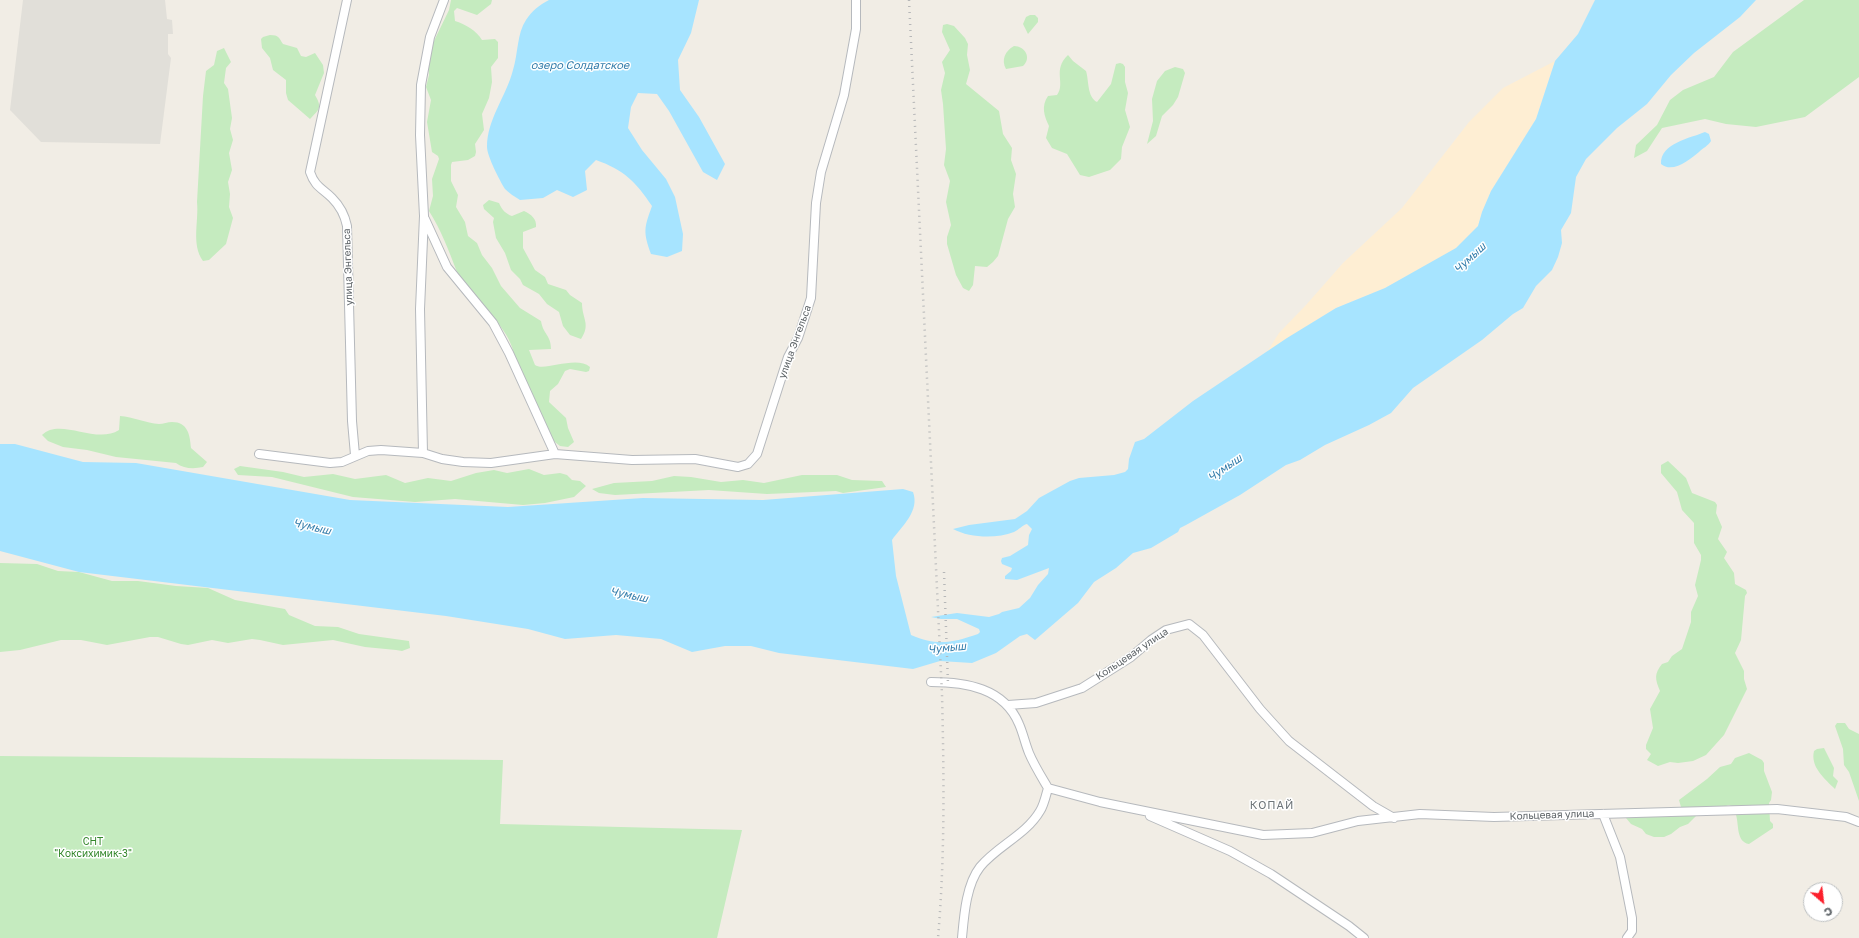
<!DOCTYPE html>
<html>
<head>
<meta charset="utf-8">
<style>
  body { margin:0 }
  #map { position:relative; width:1859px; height:938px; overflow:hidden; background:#f1ede5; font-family:"Golos Text",sans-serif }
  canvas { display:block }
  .north { position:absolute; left:1803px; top:882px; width:40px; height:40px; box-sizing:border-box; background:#fff; border:1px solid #bec1c2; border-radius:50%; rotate:152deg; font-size:11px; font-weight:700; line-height:16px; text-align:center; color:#5d6367 }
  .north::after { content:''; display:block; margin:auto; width:14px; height:18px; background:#fc202c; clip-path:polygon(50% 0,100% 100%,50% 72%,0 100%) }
</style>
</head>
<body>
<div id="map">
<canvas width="1859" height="938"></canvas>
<div class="north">С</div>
</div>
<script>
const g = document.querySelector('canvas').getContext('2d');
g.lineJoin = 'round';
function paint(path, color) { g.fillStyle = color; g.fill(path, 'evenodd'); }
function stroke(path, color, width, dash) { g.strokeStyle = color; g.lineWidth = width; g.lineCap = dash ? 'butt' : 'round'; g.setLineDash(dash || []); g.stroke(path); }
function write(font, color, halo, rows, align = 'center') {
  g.font = font + ' "Golos Text",sans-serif'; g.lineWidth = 3; g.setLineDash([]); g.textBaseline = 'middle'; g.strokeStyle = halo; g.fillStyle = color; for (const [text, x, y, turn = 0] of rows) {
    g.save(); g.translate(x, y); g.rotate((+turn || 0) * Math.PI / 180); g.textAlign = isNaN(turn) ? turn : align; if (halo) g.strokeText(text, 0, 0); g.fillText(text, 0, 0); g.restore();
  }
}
paint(new Path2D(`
  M23,0H165L167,19L172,20L173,34H168V54L171,58L160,144L41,142L10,110Z`), '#e1dfd9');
paint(new Path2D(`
  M451,0H492L491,4L477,15L457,8L454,11L455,21C465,24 477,31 482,40L495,39L498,42V58L491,67L492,82L489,98L482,114L484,130L475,144L476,152L475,156L468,160L452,162L451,165V181L458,195L456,207L465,222L468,236L477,243L482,255L492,268L501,286L520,308L541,321C543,334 551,335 551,349L529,350L535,365C544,372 576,355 590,367L589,371L586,372L570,369L565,371L558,384L550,391L549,402L566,418L568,428L574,442L568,447L560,446L551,439L515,362C514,335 491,316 474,297C471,294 470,290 468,286C465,281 459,278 457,272C449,251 441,230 429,211L433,196L432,179L439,159L438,156L432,152L427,122L431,100L426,87L429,75L428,63L433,43L449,10Z
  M1804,0H1859V77L1805,117L1756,127L1726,124L1705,119L1662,128L1647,151L1634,158L1636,145L1657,125L1670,100L1683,90L1714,77L1733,52Z
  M1030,15H1035L1038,18V22L1028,34L1023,24L1026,17Z
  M947,24L954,26L965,38L968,44L967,55L970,70L966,84L999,111L1003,134L1012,148L1011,160L1016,174L1013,194L1015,207L1008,219L998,256L993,262L987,267L975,266L973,285L969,291L963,288L956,275L947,244V237L951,225L946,202L950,181L944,165L946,149L943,104L941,90L945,73L942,62L950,50L942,32L943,25Z
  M270,35C279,35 279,38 283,44L297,48L301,56L306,57L315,53L323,65L324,73L315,95C322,107 320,109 310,119L288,100L286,93V80L273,70L270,58L262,48L261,39L263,37Z
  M1014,46C1025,46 1032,58 1023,66L1006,69C1001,60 1005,51 1014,46Z
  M224,48L231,62L226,68L224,83L228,89L232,118L230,129L233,140L229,153L232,170L228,182L230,194L229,207L233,218L226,244L209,260L203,261C191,244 199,222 197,202L203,96L206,71L214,65L217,51Z
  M1068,55L1073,61L1086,71C1089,80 1087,97 1097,102L1111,84L1116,64L1120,63L1123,64L1125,67V82L1128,93L1125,110L1130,127L1122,147L1121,159L1110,170L1089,177L1080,175L1067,154L1052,148L1046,138L1049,126C1044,116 1041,106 1048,96L1057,95C1066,83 1052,70 1068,55Z
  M1175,67L1183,69L1185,73L1178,97L1173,105L1162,116L1156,136L1147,144L1153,121L1152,99L1157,81L1165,71Z
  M489,200L499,203C502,210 506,214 512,216L524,211C531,214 537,219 536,227L523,232V248L535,270L545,277L548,284L566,290L570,295L582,303C582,319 591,324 581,339L570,335L563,326L559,312L547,304L539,294L523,285L520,279L511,270L505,253L496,238L493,222L494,218L484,209L483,205Z
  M120,416C133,417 146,423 159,424C163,424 168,422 172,422C188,422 190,435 191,448L207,462L203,467C194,469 184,469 176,463L116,457L87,450L63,447L48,441L42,435C60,417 96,445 119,430Z
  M1668,461L1686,478L1692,493L1715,502L1717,505L1716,513L1722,527L1718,539L1727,552L1724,558L1734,573L1735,584L1746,590L1747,593L1745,596L1741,640L1735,653L1744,671V679L1747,689L1724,735L1706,755L1693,761L1678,763L1670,762L1658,766L1647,760L1651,754L1646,749V745L1653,728L1650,709L1660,691C1655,679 1654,674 1662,664L1668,662L1672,656L1682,649L1691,622V612L1698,596L1695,585L1701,560V555L1694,543V523L1682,510L1677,492L1661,473V465Z
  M240,466L283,472L304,477L333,474L355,479L386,475L405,483L428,478L451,481L476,473L494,470L507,473L529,469L544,475L560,473L567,475L572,480L580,481L586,486L574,497L545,503L523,505L455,499L415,502L353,497L272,477L238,475L234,469Z
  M802,475H837L852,480L882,481L886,487L843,493L836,491L767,494L709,490L615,495L599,493L592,489L614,483L652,481L674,476L691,477L721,482L743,480L764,483Z
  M0,563L37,564L58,571L79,572L112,581H138L176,586L208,588L235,600L285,609L289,615L315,626L338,627L359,634L409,641L410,648L402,651L396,650L365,647L333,640L283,645L260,640L252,639L228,643L212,640L188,645L181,644L158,637H150L107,645L81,640H61L20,650L0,652Z
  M1837,723H1845L1849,729L1859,734V801L1849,772L1844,765L1843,749L1835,726Z
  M1824,748L1834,768L1833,776L1838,781L1835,789C1825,779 1810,767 1814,751L1817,749Z
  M1749,753L1762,760L1764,763V771L1772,792L1771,800L1769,803L1770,821L1773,824V828L1749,844C1736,842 1739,824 1736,815L1737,811L1732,806L1729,805L1697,815L1688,824L1680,827L1671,834L1664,837H1654L1646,834L1642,829L1631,824L1626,818L1628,815L1679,810L1681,807L1679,800L1707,779L1720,767L1731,764L1735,758Z
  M0,756L503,760L500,824L742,830L717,938H0Z`), '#c5ebbf');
paint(new Path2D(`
  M1555,61L1536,119L1491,191L1482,212L1478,226L1456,249L1444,256L1385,288L1336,308L1267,352L1279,333L1306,305L1343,263L1402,208L1469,122L1503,88Z`), '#feeed3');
paint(new Path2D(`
  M549,0H699L691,33L678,60L680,90L699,117L725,164L717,180L703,172L669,111L657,94L638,93L631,107L628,128L642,150L666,179L675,197L683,234L682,251L667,257L651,254C643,232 644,228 652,206C636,182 624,170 596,160L585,171L587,190L573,197L557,190L543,198L520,200C515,197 509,193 505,189C500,181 487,156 487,147C487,119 506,97 513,70C518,54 517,33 526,20C532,11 539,5 549,0Z
  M1595,0H1756L1740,17L1694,53L1671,75L1647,104L1617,128L1586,159L1576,177L1571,213L1561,230L1562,243L1558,257L1552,270L1536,286L1523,308L1513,314L1482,340L1413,388L1391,413L1369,425L1325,445L1300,460L1286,465L1240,495L1186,525L1180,528L1178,532L1151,548L1133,553L1116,568L1094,582L1078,603L1035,640L1027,634L1020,636L996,653L972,663L940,661L913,669L779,653L751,646H725L692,652L661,639L616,635L565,639L528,629L446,616L79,572L0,551V444H15L83,462L136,463L350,500L508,507L643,498L763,500L903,489L913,492C920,511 902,526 892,540L896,576L911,635C937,646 952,643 978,634L980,632L979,629L957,619H941L931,617L957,613L989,617L999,614L1002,612L1019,608L1030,598L1038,585L1048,574L1049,568L1017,580L1005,579V576L1011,571L1012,568L1002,564L1001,561L1002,558L1010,556L1028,545L1029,535L1032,529L1027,524C1022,525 1019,530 1014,532C996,539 970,538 953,529L969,525L1015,519L1027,511L1039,498L1070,481L1079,478L1114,475L1125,472L1128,469L1129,459L1135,442L1144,439L1193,401L1287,338L1336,308L1385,288L1456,248L1478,226L1482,212L1491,191L1536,119L1555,61L1578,34Z
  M1705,132L1709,134L1711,141C1708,146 1703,148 1699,152C1690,159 1673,174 1661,164C1660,143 1691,138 1705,132Z`), '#a7e4ff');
const minor = new Path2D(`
  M347,0L310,172C315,187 322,188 332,198C340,206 345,216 347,226L352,421L355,455
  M425,219L447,267L493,323L509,353L555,454
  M423,453L420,309L424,216L420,135L421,85L430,37L444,0
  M259,454L330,463L342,462L368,451L381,450L423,453L442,459L463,462L491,463L555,454L632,460L695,459L738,467L748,464L757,454L788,357L798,338L811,298L816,203L821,172L844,95L856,29V0
  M931,682C966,682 1004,688 1019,724C1023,733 1025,743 1029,753C1034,765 1041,776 1048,788C1046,795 1044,805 1040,811C1026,835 997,846 980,867C966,885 964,916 962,938
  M1008,705L1036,703L1082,688L1131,657L1151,640L1166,630L1189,624L1203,635L1260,709L1289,741L1373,806L1394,818
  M1048,788L1100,802L1263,835L1312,833L1358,821L1420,814L1494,817L1777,809L1846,817L1859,822
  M1603,814L1620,857L1632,918V931L1627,938
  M1150,816L1230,851L1271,874L1349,926L1364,938`);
stroke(minor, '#b6b9bd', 10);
stroke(minor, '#fff', 8);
stroke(new Path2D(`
  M909,0L942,694C944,775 945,856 938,938
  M944,572L948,684`), '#b6b7b8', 2.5, [1, 5]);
write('10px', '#5d6367', '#fff', [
  ["улица Энгельса",348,267,-92],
  ["улица Энгельса",795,342,-70],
  ["Кольцевая улица",1132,654,-34],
  ["Кольцевая улица",1552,815,-2]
]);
write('10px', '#34872c', '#fff', [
  ["СНТ",93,842],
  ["\"Коксихимик-3\"",93,854]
]);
write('italic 11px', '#337dab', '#fff', [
  ["озеро Солдатское",580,66],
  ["Чумыш",1470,258,-43],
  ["Чумыш",1225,468,-35],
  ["Чумыш",312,527,13],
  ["Чумыш",629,595,12],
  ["Чумыш",947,648,-6]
]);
g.letterSpacing = '1px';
write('11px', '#6e7579', '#fff', [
  ["КОПАЙ",1272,806]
]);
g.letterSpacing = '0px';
</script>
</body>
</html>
